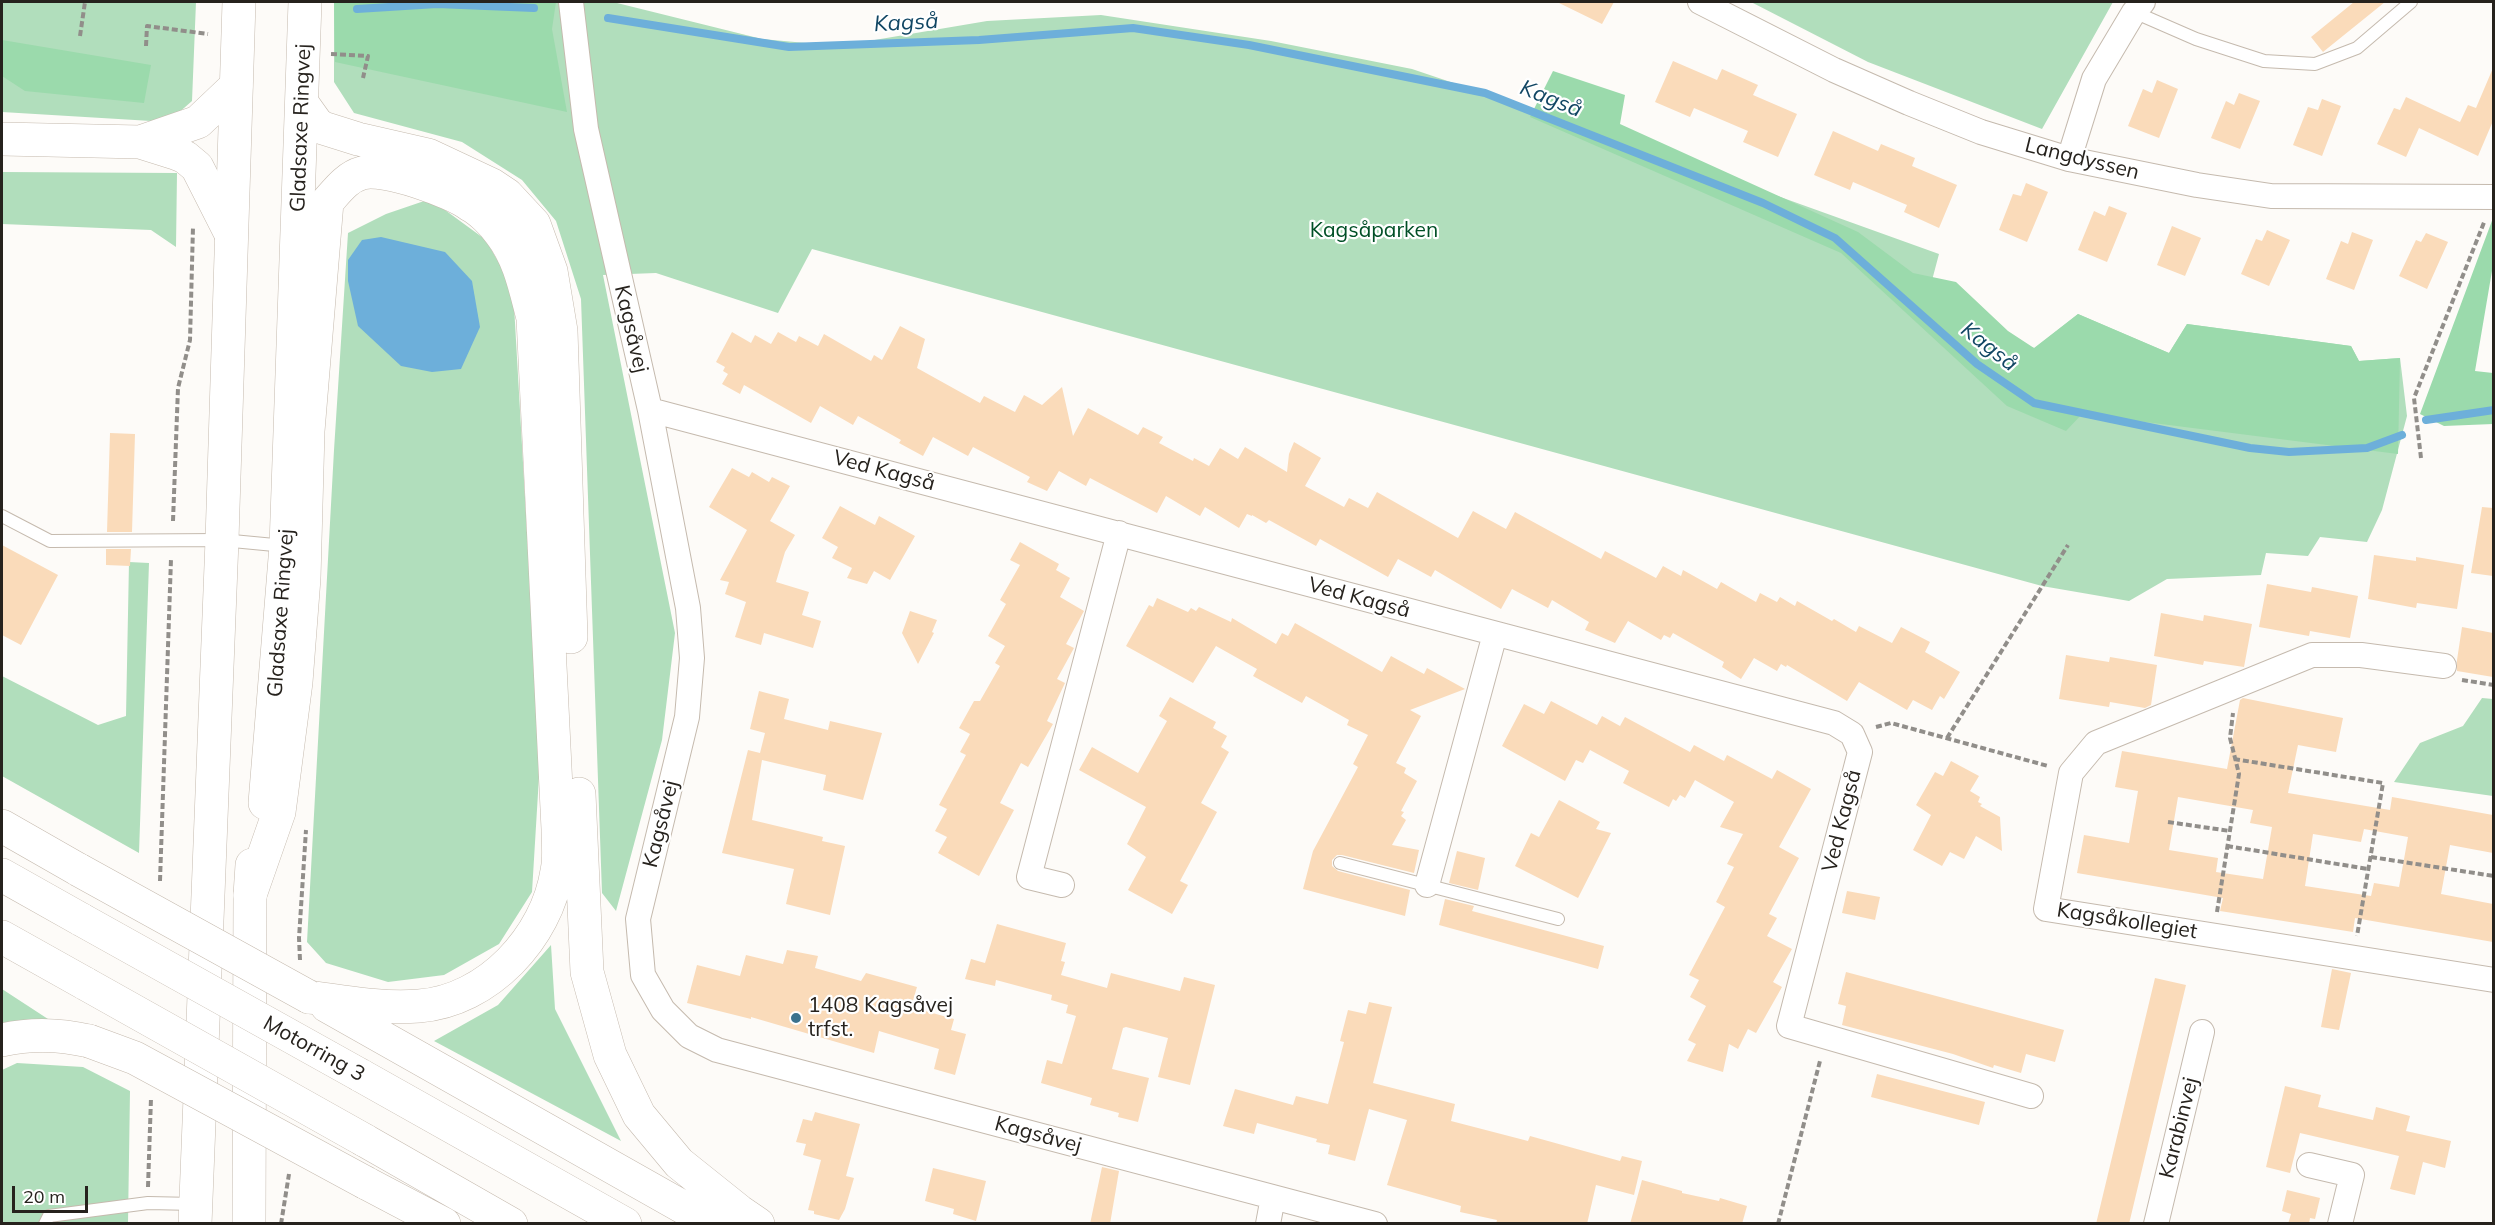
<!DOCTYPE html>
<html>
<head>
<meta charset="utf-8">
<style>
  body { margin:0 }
  #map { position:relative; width:2495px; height:1225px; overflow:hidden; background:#fdfbf8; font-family:Mulish,sans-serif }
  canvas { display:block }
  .frame { position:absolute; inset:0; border:3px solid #26221d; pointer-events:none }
  .scale { position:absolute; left:12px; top:1186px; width:76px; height:27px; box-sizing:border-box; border:3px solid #26221d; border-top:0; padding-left:8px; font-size:18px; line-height:21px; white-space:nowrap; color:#26221d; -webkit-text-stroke:4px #fff; paint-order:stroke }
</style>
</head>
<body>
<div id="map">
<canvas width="2495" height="1225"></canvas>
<div class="frame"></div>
<div class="scale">20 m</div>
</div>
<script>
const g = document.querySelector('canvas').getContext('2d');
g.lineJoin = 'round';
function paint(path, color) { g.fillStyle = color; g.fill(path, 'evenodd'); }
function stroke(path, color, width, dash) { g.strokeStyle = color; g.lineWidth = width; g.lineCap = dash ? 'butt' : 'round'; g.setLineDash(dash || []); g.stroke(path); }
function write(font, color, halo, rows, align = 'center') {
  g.font = font + ' Mulish,sans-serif'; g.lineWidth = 4.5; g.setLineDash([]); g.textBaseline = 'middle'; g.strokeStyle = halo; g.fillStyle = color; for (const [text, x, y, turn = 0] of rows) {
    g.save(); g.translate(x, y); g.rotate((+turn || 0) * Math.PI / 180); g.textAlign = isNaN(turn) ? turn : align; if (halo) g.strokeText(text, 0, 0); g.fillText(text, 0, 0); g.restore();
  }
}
paint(new Path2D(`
  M2,2H196L192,101L168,122L2,112Z
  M334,2H613L762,39L839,46L987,21L1101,15L1271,41L1412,69L1608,135L1939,254L1927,299L2007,343L2035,348L2078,314L2169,353L2187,324L2351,346L2359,361L2400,358L2407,416L2382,510L2367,542L2320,537L2308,556L2266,553L2261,575L2167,579L2129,601L2042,586L812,249L778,313L656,273L603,275L675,633L662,740L616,911L602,893L581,299L556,221L522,180L462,142L354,113L334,82Z
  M1751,2H2113L2042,129L1868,62Z
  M2,172L177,173L176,247L151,230L2,224Z
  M430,199L486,240L513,288L540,760L532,892L499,944L444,975L388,982L326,963L307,942L334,450L348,233L386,214Z
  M129,562L149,563L139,853L2,776V676L98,725L126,716Z
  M2482,698L2493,699V796L2394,782L2420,743L2463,726Z
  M551,945L555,1009L621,1141L434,1041L498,1005Z
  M2,989L48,1019L2,1024Z
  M17,1063L83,1067L130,1091L128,1223H2V1070Z`), '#b1debc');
paint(new Path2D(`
  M334,2H556L552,29L567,112L335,62Z
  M2,40L151,65L144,103L25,91L2,76Z
  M1553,71L1625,95L1620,124L1858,232L1913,273L1956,282L2008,331L2034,348L2078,314L2169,353L2187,324L2351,346L2359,361L2400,358L2398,454L2082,414L2066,431L2007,406L1841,253L1530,117Z
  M2493,218V265L2475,371L2493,373V424L2444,426L2420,414Z`), '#9bdaac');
paint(new Path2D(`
  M381,237L445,252L472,281L480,327L461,369L432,372L401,366L358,326L348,281V260L362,240Z`), '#6dafda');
stroke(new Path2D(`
  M357,9L437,4L534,8
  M608,18L789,47L979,40L1133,28L1249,45L1485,93L1763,203L1835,238L1977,364L2034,403L2250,448L2289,452L2367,448L2402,435
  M2426,420L2494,410`), '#6dafda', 8);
paint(new Path2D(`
  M1557,2H1614L1602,24Z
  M2354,2H2385L2323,52L2311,37Z
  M1673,61L1717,80L1722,69L1758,85L1753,95L1797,114L1778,157L1743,142L1748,131L1694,108L1690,117L1655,102Z
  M2493,68V121L2478,156L2419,128L2406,157L2377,144L2394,108L2400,110L2406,97L2460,122L2468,105L2476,108Z
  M2157,80L2178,89L2159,138L2128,126L2143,89L2152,93Z
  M2239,93L2260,101L2240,149L2211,138L2226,101L2234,105Z
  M2322,99L2341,106L2322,156L2293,145L2308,107L2318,110Z
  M1833,131L1878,151L1881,144L1915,158L1912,166L1957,185L1939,228L1904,212L1907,205L1853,182L1850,190L1814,175Z
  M2026,183L2048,192L2027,242L1999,230L2013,194L2021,196Z
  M2109,206L2127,213L2107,262L2078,250L2094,211L2105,216Z
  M2172,226L2201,238L2185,276L2157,265Z
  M2267,230L2290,240L2269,286L2241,274L2256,239L2262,241Z
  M2352,232L2373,240L2354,290L2326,279L2341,241L2348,244Z
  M2426,233L2448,242L2427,289L2399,276L2416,240L2421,242Z
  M900,326L925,339L917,368L980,403L984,396L1015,412L1024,395L1042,405L1062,387L1073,436L1088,408L1138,435L1143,427L1163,437L1159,443L1193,461L1194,458L1209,466L1220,448L1238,459L1245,447L1287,472L1289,454L1294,442L1321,458L1305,486L1344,507L1349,498L1368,508L1377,492L1458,538L1473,511L1506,529L1515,512L1601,559L1605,551L1656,578L1663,566L1681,576L1683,570L1717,589L1721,582L1756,602L1760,593L1777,602L1780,597L1795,606L1797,601L1832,621L1834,619L1856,632L1859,626L1892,643L1901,627L1930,642L1925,652L1960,672L1944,699L1940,696L1932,710L1913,700L1907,710L1859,682L1847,701L1787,665L1786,667L1781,664L1777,671L1754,658L1741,679L1722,667L1724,662L1673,633L1670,638L1664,635L1661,640L1628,621L1615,643L1585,630L1589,622L1552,600L1548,608L1512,589L1501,609L1435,570L1431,577L1398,559L1388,577L1320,539L1316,546L1269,520L1266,523L1252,515V516L1247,514L1239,528L1205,507L1200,516L1166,496L1157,513L1090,478L1086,486L1059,471L1047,491L1027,482L1030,477L973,447L968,456L933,437L923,456L899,443L901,440L858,416L853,425L820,406L811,423L744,385L740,394L722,384L728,374L723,371L725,367L716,362L732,332L751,343L755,335L771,344L778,332L796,342L799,336L818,346L824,334L871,361L874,355L882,360Z
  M110,433L135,434L132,532H107Z
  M732,468L749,477L752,472L769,482L772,477L790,486L770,521L795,535L785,552L776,582L809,592L802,615L821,621L813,648L764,633L761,645L735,637L746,602L725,594L729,582L720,580L747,530L709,507Z
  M840,506L875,525L879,516L915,536L890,580L874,571L867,584L847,578L852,568L832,558L838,547L822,538Z
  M2482,507L2493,508V576L2471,573Z
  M1020,542L1059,564L1056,570L1070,578L1060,597L1084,611L1066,644L1074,648L1057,679L1065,683L1047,721L1053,724L1028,767L1021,763L1000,803L1014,810L979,876L938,853L947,837L935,831L947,809L939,805L966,755L960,752L970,734L959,728L974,701H980L1000,666L995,663L1005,646L988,636L1006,604L1000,600L1020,565L1010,560Z
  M2,545L58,575L21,645L2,635Z
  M106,549H131L130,566L106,565Z
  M2374,555L2416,561V557L2464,565L2457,609L2417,603L2416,608L2368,599Z
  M2267,584L2311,592L2312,587L2358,596L2350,638L2310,631L2309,636L2259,627Z
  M1157,598L1188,612L1191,608L1196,611L1199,607L1231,622L1232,618L1276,644L1282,633L1288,636L1295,623L1382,672L1391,656L1424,674L1427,668L1465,689L1410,710L1421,716L1396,763L1406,768L1404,773L1417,781L1401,811L1404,812L1401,816L1406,820L1392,845L1419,850L1414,873L1342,855H1337L1332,860V866L1338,871L1410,890L1405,916L1303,889L1313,851L1358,767L1353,764L1368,735L1347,725L1349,720L1306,696L1302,703L1253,676L1257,669L1216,646L1193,683L1126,646L1149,605L1153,607Z
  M910,611L937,620L932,632L934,633L918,664L902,633Z
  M2161,613L2203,621L2204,615L2252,624L2244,667L2204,661L2203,665L2154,656Z
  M2462,627L2493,633V677L2457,671V660Z
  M2066,655L2109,662L2110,657L2157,665L2151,705L2145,708L2110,702L2109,707L2059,699Z
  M759,691L789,699L784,719L828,730L830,721L882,733L863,800L823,790L826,775L762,760L752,820L823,837L822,841L845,846L830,915L786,904L794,869L722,853L748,750L760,753L765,733L750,729Z
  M1170,697L1216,722L1213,728L1227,736L1221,747L1229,752L1201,803L1217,812L1180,881L1188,885L1172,914L1128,890L1146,857L1127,844L1146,807L1079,770L1092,747L1138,773L1167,721L1159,716Z
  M2243,698L2343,718L2336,752L2298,745L2288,793L2390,810L2392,797L2493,815V853L2450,845L2441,894L2493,904V942L2355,918L2353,932L2220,911L2223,898L2077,873L2084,835L2129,843L2138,791L2115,787L2122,751L2227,769L2240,700ZM2178,797L2253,810L2250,823L2272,827L2263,879L2216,872L2218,858L2169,850ZM2364,829L2408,837L2399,887L2374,883L2371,896L2305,886L2313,834L2361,842Z
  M1551,701L1597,725L1602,716L1620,726L1625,717L1690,752L1694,745L1724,761L1727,755L1772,779L1777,770L1811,789L1779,847L1799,858L1769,914L1777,918L1767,936L1792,949L1773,982L1782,987L1756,1033L1748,1029L1738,1049L1729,1044L1723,1072L1687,1061L1696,1044L1688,1040L1706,1006L1690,997L1699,980L1689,975L1725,907L1716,902L1734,867L1727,864L1743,834L1720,827L1734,802L1695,780L1685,798L1680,795L1676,801L1673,799L1669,807L1623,783L1629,771L1590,750L1583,763L1576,760L1565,781L1502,746L1524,704L1544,714Z
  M1951,761L1979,776L1970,791L1980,797L1978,802L1982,804L1980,806L2000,817L2002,851L1976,836L1964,859L1950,852L1942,866L1913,850L1931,815L1916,805L1935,772L1943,776Z
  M1559,800L1600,822L1596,829L1611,833L1578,898L1515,866L1531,833L1539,837Z
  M1457,851L1485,858L1478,890L1449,883Z
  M1847,891L1880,897L1875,920L1842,913Z
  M1445,899L1474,906L1472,911L1604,946L1598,969L1439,925Z
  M997,924L1066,943L1061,961L1065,962L1061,975L1107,988L1111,973L1180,991L1184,977L1215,985L1190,1085L1158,1077L1168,1038L1126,1027L1123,1028L1112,1069L1149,1078L1138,1122L1118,1117L1119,1113L1090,1105L1092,1098L1041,1083L1047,1060L1062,1064L1076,1016L1066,1013L1068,1005L1051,1000L1052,995L996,980L995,986L965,979L971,959L985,963Z
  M787,950L818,956L815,968L861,981L866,973L917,987L911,1007L954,1019L951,1030L966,1034L955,1075L934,1069L939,1049L879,1031L874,1053L751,1017V1019L687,1003L697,965L740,976L746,955L783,964Z
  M2332,969L2351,973L2339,1030L2321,1027Z
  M1846,972L2064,1030L2055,1062L2026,1054L2021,1073L1994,1065L1993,1068L1953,1054L1842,1025L1846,1006L1838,1004Z
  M2155,978L2186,985L2129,1224H2096Z
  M1369,1002L1392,1007L1373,1083L1455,1104L1451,1121L1528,1141L1530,1136L1620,1161L1622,1156L1642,1161L1634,1195L1596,1185L1587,1224H1496L1497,1220L1460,1212L1461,1206L1387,1185L1407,1120L1369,1109L1355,1161L1328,1154L1330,1145L1316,1142L1317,1139L1257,1123L1254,1134L1223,1126L1235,1089L1293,1105L1296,1096L1328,1104L1344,1042L1340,1041L1348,1010L1366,1014Z
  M1877,1074L1985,1102L1979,1125L1871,1097Z
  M2285,1086L2321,1095L2318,1107L2373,1120L2376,1107L2410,1116L2406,1131L2451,1141L2445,1168L2423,1162L2415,1195L2390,1189L2399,1156L2300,1133L2290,1173L2266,1167Z
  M815,1112L860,1124L846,1176L854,1178L845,1209L839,1220L814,1214V1211L808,1210L821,1160L803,1155L806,1144L796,1142L803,1119L812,1121Z
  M1102,1167L1119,1171L1110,1224H1090Z
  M933,1168L986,1181L976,1221L953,1214L954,1209L925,1201Z
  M1642,1180L1682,1191V1193L1719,1201L1720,1198L1747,1206L1742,1224H1630Z
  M2287,1190L2320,1198L2315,1219L2310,1218L2309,1224H2288L2291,1214L2282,1211Z`), '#fadbba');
const service = new Path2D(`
  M2134,12L2196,39L2264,61L2315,64L2357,48L2411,2
  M2,516L50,541L222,540L285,546
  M1340,863L1558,919
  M45,1224L49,1216L148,1203L195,1204`);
const minor = new Path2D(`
  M571,2L586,129L650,410L688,608L692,658L687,717L638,919L643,975L663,1010L689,1036L717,1050L1375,1224
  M1700,2L1834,70L1909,103L1981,132L2069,159L2197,185L2271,196L2494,197
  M2069,159L2094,79L2134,12L2143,2
  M650,410L1834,723L1852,734L1860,752L1789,1026L2031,1096
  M2444,666L2361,655H2312L2096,743L2071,773L2046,909L2494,980
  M1062,885L1029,877L1119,533
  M1427,885L1495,634
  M2309,1165L2352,1175L2340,1224
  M1268,1224L1273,1197
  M2156,1224L2202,1032`);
const primary = new Path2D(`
  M265,803L286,546L305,2
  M195,1224L222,540L239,2
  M249,1224L250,895L252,865`);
const motorway = new Path2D(`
  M302,103L317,124L323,128L358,139L428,155L492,185L507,195L534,224L551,271L561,331L571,637
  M2,139L140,142L175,153L185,157L197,167L231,234
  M140,142L198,122L236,86
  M579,794L587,972L610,1055L639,1115L679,1163L739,1211L758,1224
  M2,826L79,870
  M2,875L82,920
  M250,895L279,812L296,682L304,578L308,431L327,202C337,191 347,177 362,173C384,167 451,191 470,205C481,211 493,223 500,233C520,259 525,288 533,318L558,829C558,843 560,858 557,871C547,937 488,1001 419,1006C382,1009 346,1002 309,997
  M2,937L86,984
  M327,1006L713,1224
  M2,1040C32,1033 59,1034 89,1041
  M360,1075L625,1224
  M364,1140L511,1224
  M366,1183L444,1224`);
stroke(service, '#c5baae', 14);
stroke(minor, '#c5baae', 26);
stroke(primary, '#c5baae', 34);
stroke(motorway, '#c5baae', 34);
stroke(new Path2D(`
  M80,36L85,2
  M146,46L147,26L208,34
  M331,54L368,56L363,78
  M2421,458L2414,398L2485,220
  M173,521L178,388L190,340L193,227
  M2462,680L2494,685
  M1876,727L1891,723L2048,766
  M1947,738L2068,545
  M2234,759L2383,783L2357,936
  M2168,822L2230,831
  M2227,846L2368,869
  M2371,857L2494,876
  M160,881L171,559
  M2217,912L2239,774L2230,738L2233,713
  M300,960L299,938L306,830
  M148,1187L151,1098
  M281,1224L289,1174
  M1778,1224L1820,1061`), '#918e8a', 4, [6, 3]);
stroke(service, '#fff', 12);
stroke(minor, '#fff', 24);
stroke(primary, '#fff', 33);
stroke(motorway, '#fff', 33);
const motorwayBridge = new Path2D(`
  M79,870L309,997
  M82,920L360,1075
  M86,984L364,1140
  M89,1041L135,1058L366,1183`);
stroke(motorwayBridge, '#c5baae', 34, []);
stroke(motorwayBridge, '#fff', 33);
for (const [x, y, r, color] of [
  [796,1018,6,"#3b728d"]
]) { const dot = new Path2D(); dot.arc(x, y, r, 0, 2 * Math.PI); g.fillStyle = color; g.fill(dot); stroke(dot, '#fff', 2); }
write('21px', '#26221d', '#fff', [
  ["Gladsaxe Ringvej",301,128,-88],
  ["Langdyssen",2082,159,14],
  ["Kagsåvej",631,329,77],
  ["Ved Kagså",884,471,15],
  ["Ved Kagså",1359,598,15],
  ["Gladsaxe Ringvej",281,613,-86],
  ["Ved Kagså",1842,821,-76],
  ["Kagsåvej",661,824,-76],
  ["Kagsåkollegiet",2127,921,9],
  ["Motorring 3",314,1049,29],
  ["Karabinvej",2179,1128,-76],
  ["Kagsåvej",1038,1135,15]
]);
write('21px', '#004f26', '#fff', [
  ["Kagsåparken",1374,231]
]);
write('21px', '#26221d', '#fff', [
  ["1408 Kagsåvej",808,1006],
  ["trfst.",808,1030]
], 'left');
write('italic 22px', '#114663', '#fff', [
  ["Kagså",906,23,-3],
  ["Kagså",1551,99,22],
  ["Kagså",1989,347,38]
]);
</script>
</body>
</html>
